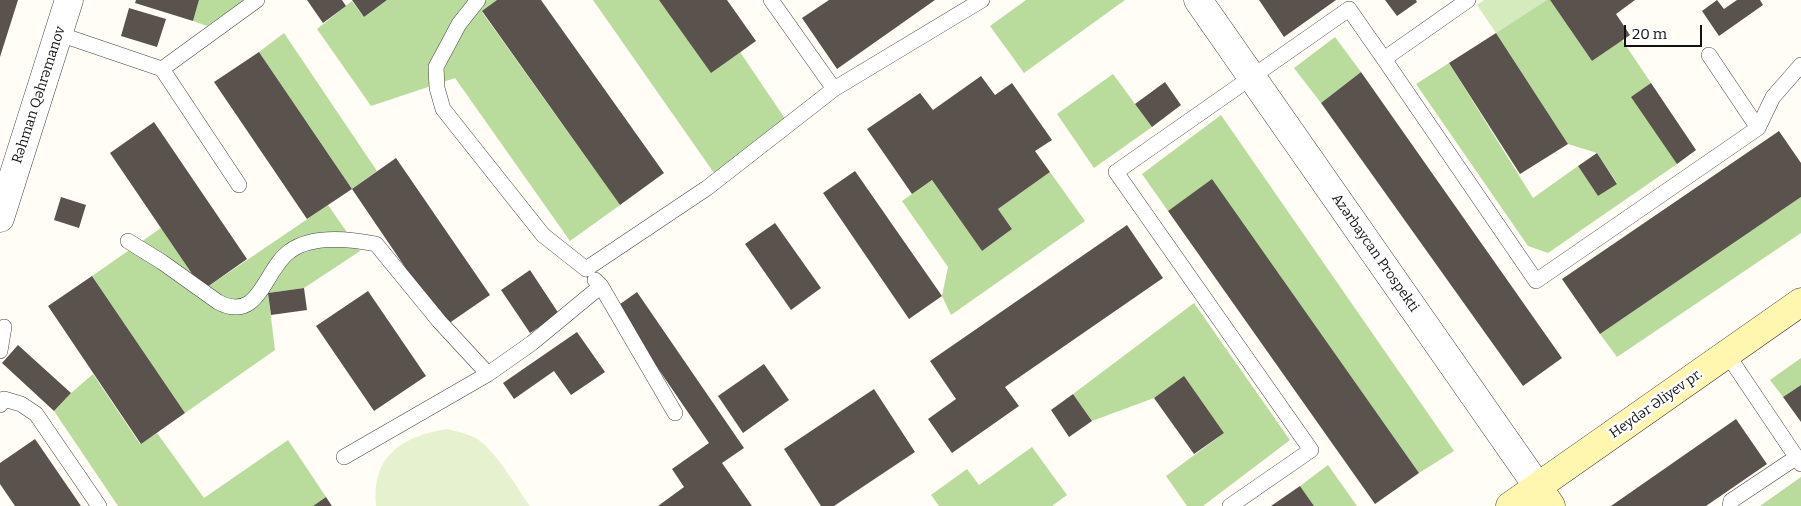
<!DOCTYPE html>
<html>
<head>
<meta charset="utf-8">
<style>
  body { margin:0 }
  #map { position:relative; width:1801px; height:506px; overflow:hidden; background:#fffdf5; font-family:Bitter,serif }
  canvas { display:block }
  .scale { position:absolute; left:1624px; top:25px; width:78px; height:22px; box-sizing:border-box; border:2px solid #111; border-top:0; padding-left:6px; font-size:15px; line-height:18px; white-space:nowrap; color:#111; -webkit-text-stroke:4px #fff; paint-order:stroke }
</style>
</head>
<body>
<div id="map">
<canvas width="1801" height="506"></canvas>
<div class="scale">20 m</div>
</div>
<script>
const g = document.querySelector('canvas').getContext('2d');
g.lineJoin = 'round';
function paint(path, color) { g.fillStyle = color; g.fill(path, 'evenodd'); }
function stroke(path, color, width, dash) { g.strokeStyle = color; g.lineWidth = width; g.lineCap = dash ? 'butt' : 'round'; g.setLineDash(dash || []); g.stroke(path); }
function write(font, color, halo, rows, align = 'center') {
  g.font = font + ' Bitter,serif'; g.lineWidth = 5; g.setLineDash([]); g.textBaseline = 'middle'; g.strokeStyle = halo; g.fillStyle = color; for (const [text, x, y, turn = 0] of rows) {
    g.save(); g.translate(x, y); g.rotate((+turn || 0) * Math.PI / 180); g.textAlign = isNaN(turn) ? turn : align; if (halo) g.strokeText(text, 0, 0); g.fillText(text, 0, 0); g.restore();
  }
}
paint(new Path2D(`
  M1484,0H1548L1496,33L1477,5Z`), '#d5ebbd');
paint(new Path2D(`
  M199,0H245L207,26L193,21Z
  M387,0H497L482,12L620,205L570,241L455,78L371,106L317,29L352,1L364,17Z
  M593,0H659L740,52L786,120L714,173Z
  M1026,0H1125L1024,73L990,26Z
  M1547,0H1550L1592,61L1622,40L1651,83L1677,164L1548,253L1528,246L1416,84L1449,63L1533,198L1578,166L1598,196L1617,183L1597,153L1568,144L1496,33Z
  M284,33L377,171L352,189L259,52Z
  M1335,37L1361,72L1321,103L1294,68Z
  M1113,74L1152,127L1094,168L1057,114Z
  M1221,115L1454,451L1419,473L1212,180L1168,211L1142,174Z
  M1050,172L1085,221L951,315L942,296L948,267L902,201L932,180L982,251L1012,229L998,209Z
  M1801,197V233L1617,357L1600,334Z
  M328,205L360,251L304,288L268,293L275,350L185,413L92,276L161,228L203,290Z
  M1194,303L1290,440L1203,506H1187L1166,476L1224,433L1184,377L1154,398L1092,421L1073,394Z
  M1801,358V385L1783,397L1770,380Z
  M93,374L140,444L157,433L204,498L288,440L326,497L313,506H118L54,411L71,393Z
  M1032,447L1067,495L1052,506H939L931,495L967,469L979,485Z
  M1328,465L1357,506H1314L1300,486Z
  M1801,477V506H1760Z`), '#b9dc9c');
paint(new Path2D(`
  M447,429C458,432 471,434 480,441C497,453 517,488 530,506H376C371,456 402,436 447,429Z`), '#e6f2cf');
paint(new Path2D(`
  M0,0H18L0,57Z
  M136,0H199L193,21L135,3Z
  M307,0H342L346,6L323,23Z
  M352,0H387L364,17Z
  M497,0H541L664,173L620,205L482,11Z
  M659,0H727L756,41L711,73Z
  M829,0H935L837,69L802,18Z
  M1259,0H1336L1284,37Z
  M1385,0H1416L1417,2L1397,16Z
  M1550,0H1635L1616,14L1630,35L1592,61Z
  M1717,0L1724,9L1737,0H1760L1763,5L1719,36L1702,11Z
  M129,8L166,19L157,47L121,36Z
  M1496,33L1568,144L1520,174L1449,63Z
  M259,52L352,189L396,158L490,295L445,326L352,189L307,219L214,82Z
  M1361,72L1562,358L1523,386L1321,103Z
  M981,76L995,95L1012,83L1052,140L1035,151L1050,172L998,209L1012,229L982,251L932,180L912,194L867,129L920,93L933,110Z
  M1165,82L1181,105L1152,127L1135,104Z
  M1651,83L1696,150L1677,164L1631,97Z
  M154,122L247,259L203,290L110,153Z
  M1779,131L1801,163V197L1600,334L1562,279Z
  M1597,153L1617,184L1598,196L1578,166Z
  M855,171L942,296L909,319L823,193Z
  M1212,179L1419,473L1375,504L1168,211Z
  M61,197L86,205L79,228L54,220Z
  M775,223L821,288L791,310L745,244Z
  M1127,225L1163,278L1005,387L1019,406L952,453L928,419L956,399L930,361Z
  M530,270L559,314L530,333L501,290Z
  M92,276L185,413L141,444L48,306Z
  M304,288L307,310L271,315L268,293Z
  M368,291L426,376L374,411L316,326Z
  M637,292L744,448L722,463L752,506H658L684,487L672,469L709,443L616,307Z
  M577,332L605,372L571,395L554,371L514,399L503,383Z
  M18,345L71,393L54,411L2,363Z
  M764,364L789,400L743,433L718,396Z
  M1184,376L1224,433L1194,454L1154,398Z
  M1801,385V422L1783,397Z
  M874,389L915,452L834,506H821L784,449Z
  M1073,394L1092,421L1069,437L1051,410Z
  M1736,419L1767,464L1706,506H1611Z
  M35,439L81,506H15L0,484V463Z
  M1300,486L1314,506H1271Z
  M326,497L332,506H313Z`), '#5a524d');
const service = new Path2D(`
  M478,0L459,24L436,67L437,88L443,109L543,235L586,269L707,188L834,89L982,0
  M771,0L834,89
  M59,34L162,69L257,0
  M1384,59L1536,281L1758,128L1709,55
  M162,69L239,185
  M1758,128L1773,97L1801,65
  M128,241L162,262L218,302C260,324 264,269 290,251C312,235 351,239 376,244L439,321L488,374
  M595,280L601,286L675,413
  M0,351L4,327
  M1727,354L1801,464
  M0,405L4,399L21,404L36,414L99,506
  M344,457L488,374L532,343L601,286
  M1230,506L1311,450L1116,172L1349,9L1384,59L1468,0
  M1730,506L1731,501L1797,457`);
const minor = new Path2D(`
  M0,218L69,0`);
const tertiary = new Path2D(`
  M1198,0L1538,487`);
const secondary = new Path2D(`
  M1538,487L1551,506
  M1510,506L1801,302`);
stroke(service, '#444', 16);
stroke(minor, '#444', 29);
stroke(tertiary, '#444', 29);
stroke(secondary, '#333', 29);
stroke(service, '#fff', 15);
stroke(minor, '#fff', 28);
stroke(tertiary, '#fff', 28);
stroke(secondary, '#fff6b0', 28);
write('14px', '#111', '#fff', [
  ["Rəhman Qəhrəmanov",39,95,-72],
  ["Azərbaycan Prospekti",1375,253,55],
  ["Heydər Əliyev pr.",1656,404,-35]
]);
</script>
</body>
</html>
